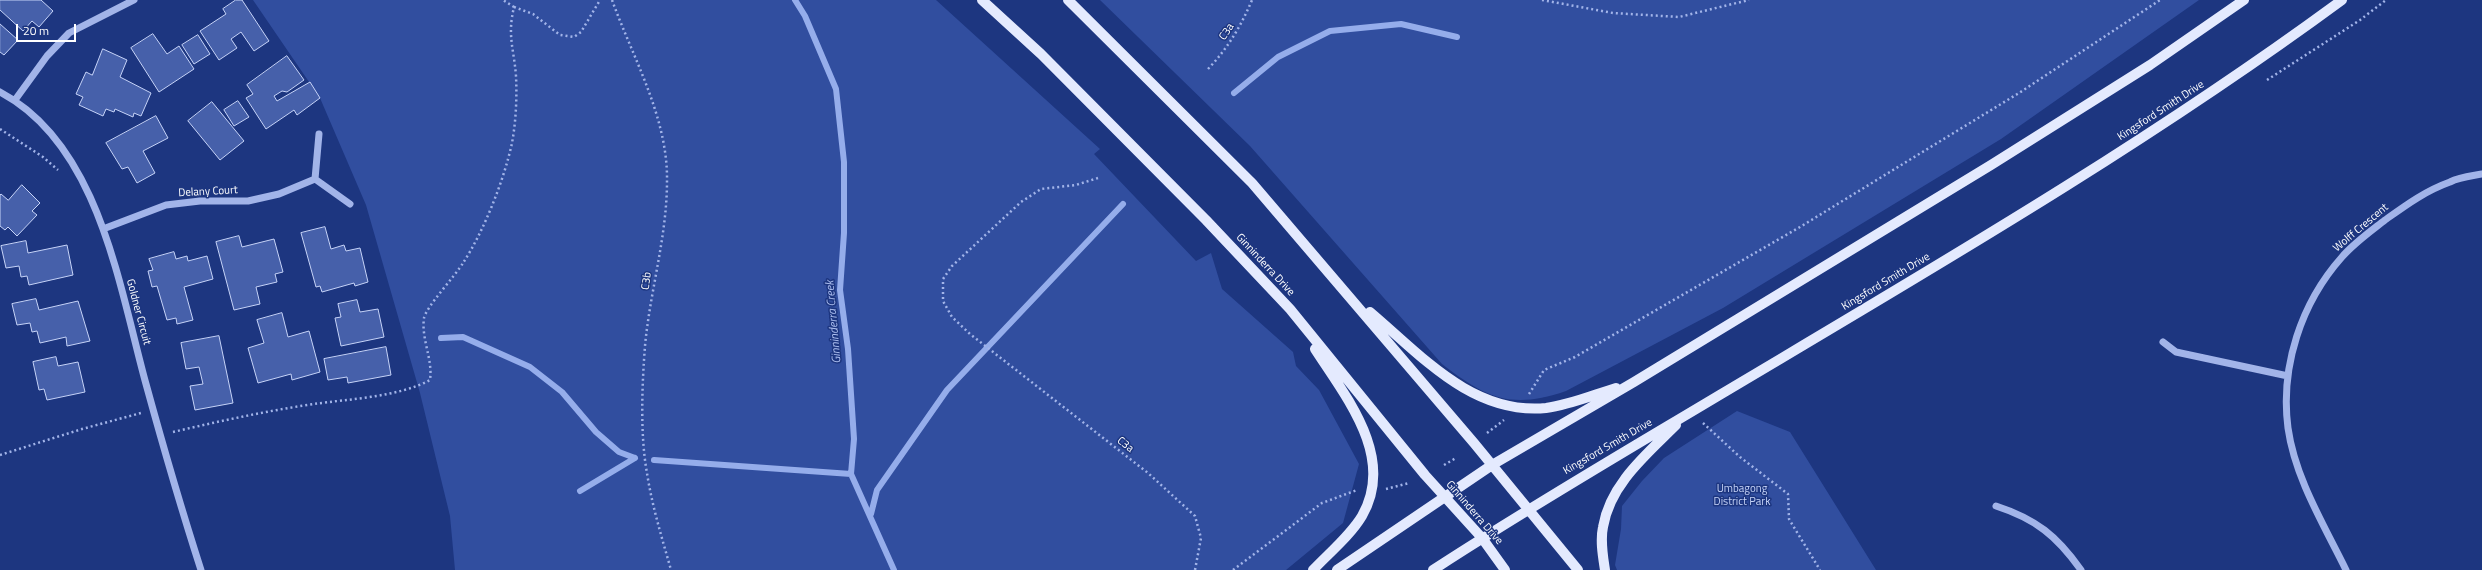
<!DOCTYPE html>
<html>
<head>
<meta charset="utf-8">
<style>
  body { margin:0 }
  #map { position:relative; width:2482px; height:570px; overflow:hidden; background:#1d3680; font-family:"Titillium Web",sans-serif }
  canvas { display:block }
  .scale { position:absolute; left:16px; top:24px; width:60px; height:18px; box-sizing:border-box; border:2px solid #fff; border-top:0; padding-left:5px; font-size:12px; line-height:14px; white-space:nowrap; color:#fff; -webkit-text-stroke:3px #1d3680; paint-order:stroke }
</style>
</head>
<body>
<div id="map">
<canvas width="2482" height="570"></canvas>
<div class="scale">20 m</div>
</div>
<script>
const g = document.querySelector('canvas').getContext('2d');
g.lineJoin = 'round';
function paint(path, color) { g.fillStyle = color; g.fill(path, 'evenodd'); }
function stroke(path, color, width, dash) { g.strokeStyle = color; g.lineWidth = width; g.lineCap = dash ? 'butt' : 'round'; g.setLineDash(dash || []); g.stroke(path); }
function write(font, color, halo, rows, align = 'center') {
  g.font = font + ' "Titillium Web",sans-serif'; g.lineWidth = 3; g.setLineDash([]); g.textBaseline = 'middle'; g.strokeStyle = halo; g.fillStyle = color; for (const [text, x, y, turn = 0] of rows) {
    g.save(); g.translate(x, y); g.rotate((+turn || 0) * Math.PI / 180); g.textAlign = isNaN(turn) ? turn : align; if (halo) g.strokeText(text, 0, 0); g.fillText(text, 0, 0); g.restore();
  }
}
paint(new Path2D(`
  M253,0H936L1100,149L1094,154L1196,261L1211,253L1222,289L1293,352L1296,366L1319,390L1359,464L1343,523L1286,570H455L450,516L420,393L366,205L320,98Z
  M1100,0H2199L2001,139L1723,308L1566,391C1511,410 1486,398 1442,364L1250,146Z
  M1737,411L1790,432L1876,570H1617L1615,565L1621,529L1622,506L1642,481L1664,458Z`), '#314e9f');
stroke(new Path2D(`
  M795,0L805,16L836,89L844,162V233L840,290L848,349L854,439L851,474L894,570
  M1234,93L1278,57L1330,31L1401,24L1457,37
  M441,338L463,337L530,367L562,392L596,432L619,452L635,458
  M654,460L851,474
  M580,491L635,458
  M871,514L877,490L947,390L1123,204`), '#95adeb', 6);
const building = new Path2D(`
  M0,0H41L53,11L39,27L32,21L23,31L0,10Z
  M236,0H242L269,41L254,51L241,32L231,39L237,48L219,60L200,31L226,14L223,9Z
  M0,24L18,40L4,55L0,52Z
  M153,34L167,54L179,46L194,69L159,92L131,48Z
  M198,35L210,54L194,64L182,45Z
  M103,49L127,60L120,77L151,93L141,116L134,113L133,117L115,109L114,112L106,109L103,116L79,105L83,97L76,94L86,72L92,75Z
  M287,56L304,80L287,92L282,91L274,96L277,101L310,82L320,98L297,115L294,110L266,129L246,98L253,94L247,85Z
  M238,101L249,117L234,126L224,110Z
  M212,102L244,141L220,160L188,121Z
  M156,116L168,138L143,151L155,173L137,183L128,167L122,169L106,143Z
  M22,185L40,203L32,211L37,215L17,236L8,227L5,230L0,226V195L1,194L8,200Z
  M325,227L331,249L344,245L346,251L360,248L368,282L355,286L354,283L322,292L320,286L316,287L301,233Z
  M239,236L242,247L274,239L283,272L275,274L277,282L256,287L260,304L234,310L216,242Z
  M26,241L28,253L67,245L73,275L29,285L27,276L21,277L19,266L6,268L1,246Z
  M174,252L176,259L187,256L188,261L207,256L213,279L184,287L193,320L177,324L176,318L167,320L157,286L152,287L148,271L153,270L149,259Z
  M36,299L39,310L78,301L90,341L67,346L66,337L40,343L37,331L32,332L30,323L17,325L12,304Z
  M357,300L360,312L378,309L384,337L341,346L335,318L341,317L338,304Z
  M282,313L288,337L309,331L320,372L292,380L291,374L258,383L248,348L264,343L257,320Z
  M219,336L233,403L195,410L190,386L203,384L199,367L186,369L181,343Z
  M386,347L391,375L348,383L347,377L328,380L324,359Z
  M56,357L58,366L78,362L85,392L47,400L44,389L39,390L33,362Z`);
paint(building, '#4660aa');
stroke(building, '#c6d3f7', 1);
stroke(new Path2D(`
  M612,0C633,58 668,118 667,181C667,237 650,291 645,346C642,385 640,435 647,473C652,506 662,538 671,570
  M1542,0L1613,13L1679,17L1749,0
  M514,7L533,14L560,35L574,37L581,32L600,0
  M1208,69C1228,48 1241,26 1252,0
  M2267,80L2360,20L2386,0
  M0,129L43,157L58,170
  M1098,178L1076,185L1041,189L1021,202L952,266L943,279V301L952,317L970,334L1148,473L1195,516L1201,538L1195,570
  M1529,394L1544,370L1575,357L1800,227L1911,159L2019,93L2160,0
  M1703,423L1740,457L1788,494L1789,519L1820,570
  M173,432C220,421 266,411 314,404C348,399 399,397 430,380C433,359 421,339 424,318C426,307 456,275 463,263C484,231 504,180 512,143C516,121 517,98 516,76C514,49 507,36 514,7L503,0
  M1487,433L1504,420
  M0,455L82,429L141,413
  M1444,465L1456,458
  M1386,489L1409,483
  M1233,570L1322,503L1357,490`), '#a2b4e9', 2.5, [2, 3]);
stroke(new Path2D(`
  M0,92C99,144 119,286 146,384C163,446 181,508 201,570
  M15,100L47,56L69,33L134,0
  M315,179L319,134
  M103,229L166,205L200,201H248L279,194L315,179L350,204
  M2163,342L2176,352L2288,376
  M1996,506C2036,519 2057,536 2081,570
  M2346,570C2324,525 2295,478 2288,428C2280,367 2301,303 2342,257C2354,243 2371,231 2385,220C2406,205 2425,191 2450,182C2460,177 2472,176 2482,174`), '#a2b4e9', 7);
stroke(new Path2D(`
  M982,0L1041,54L1206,220L1290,309L1425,475L1482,538L1505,570
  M1068,0L1252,183L1474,443L1578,570
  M1370,312C1421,355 1472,415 1546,408C1570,405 1593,395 1616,388
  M1313,570C1329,553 1350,536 1362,516C1396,457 1346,397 1315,349
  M1337,570L1492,465L1634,382L1991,165L2150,65L2244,0
  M1433,570C1528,508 1626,451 1723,393C1933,268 2145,145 2342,0
  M1605,570C1603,557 1600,541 1603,527C1610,484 1647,454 1676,425`), '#e4eafe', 10);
write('11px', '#fff', '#1d3680', [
  ["C3a",1227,32,-57],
  ["Kingsford Smith Drive",2161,111,-33],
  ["Delany Court",208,192,-3],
  ["Wolff Crescent",2361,228,-40],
  ["Ginninderra Drive",1265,265,47],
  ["C3b",647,281,-82],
  ["Kingsford Smith Drive",1886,282,-31],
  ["Goldner Circuit",138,312,75],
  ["C3a",1125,445,38],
  ["Kingsford Smith Drive",1608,447,-30],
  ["Ginninderra Drive",1474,513,49]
]);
write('11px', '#c6d3f7', '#1d3680', [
  ["Umbagong",1742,489],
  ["District Park",1742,502]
]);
write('italic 12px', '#adbff0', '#1d3680', [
  ["Ginninderra Creek",834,322,-95]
]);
</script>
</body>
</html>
